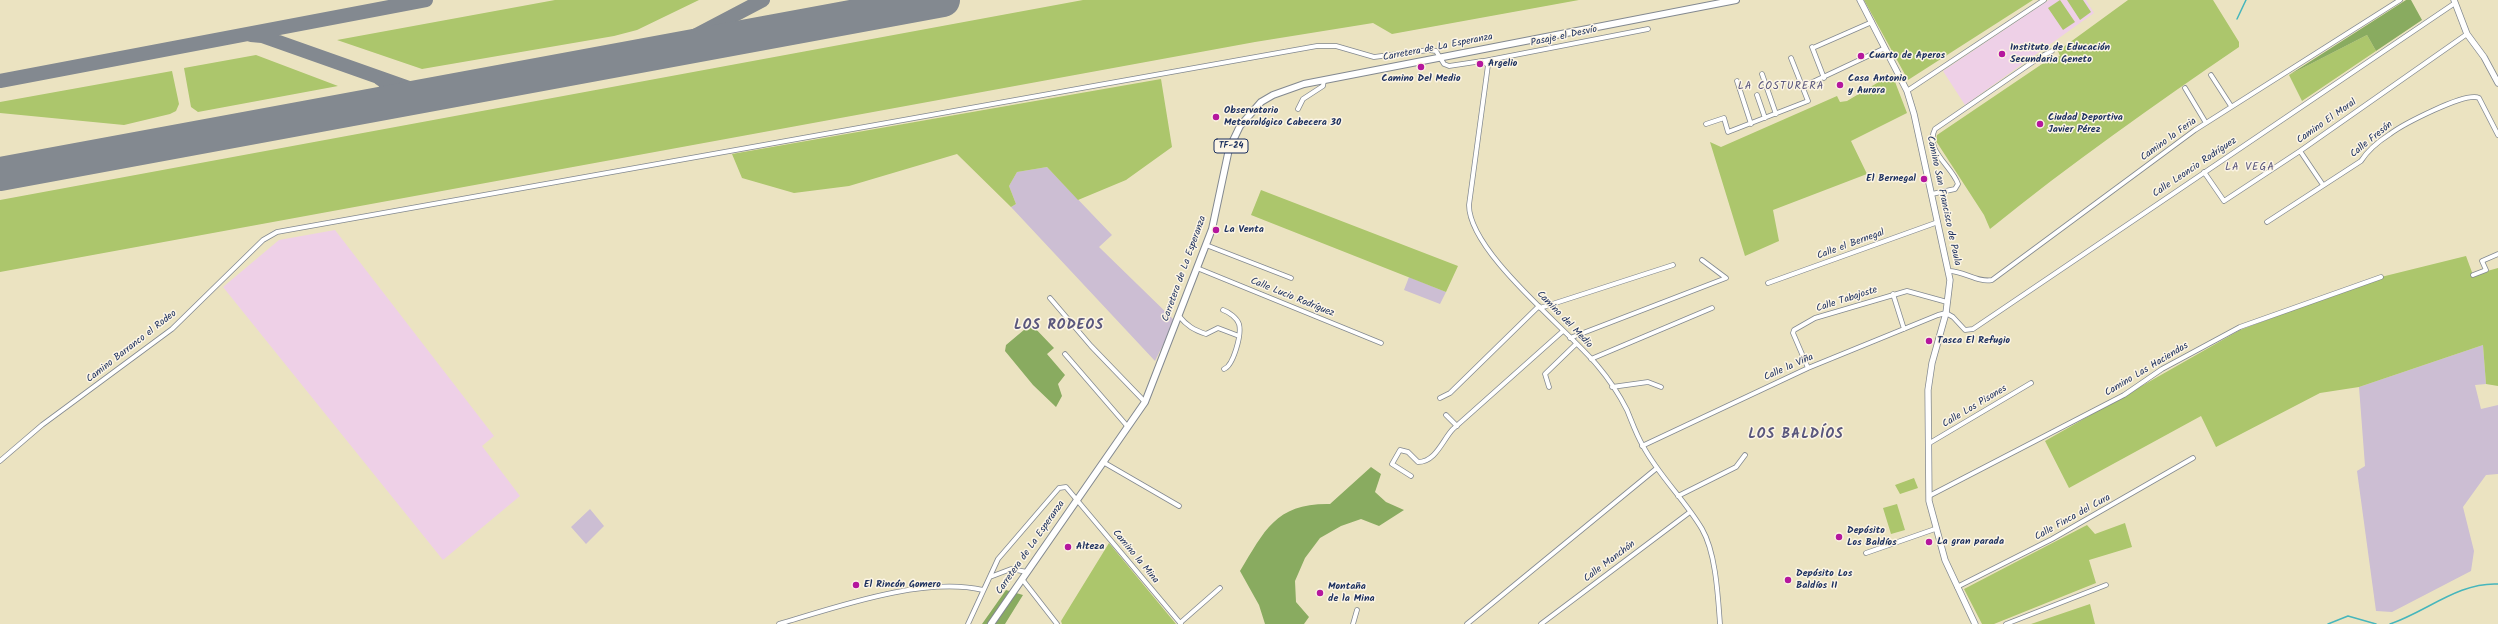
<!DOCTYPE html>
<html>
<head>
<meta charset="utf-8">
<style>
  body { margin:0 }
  canvas { display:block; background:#ebe3c1 }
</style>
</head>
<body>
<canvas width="2498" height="624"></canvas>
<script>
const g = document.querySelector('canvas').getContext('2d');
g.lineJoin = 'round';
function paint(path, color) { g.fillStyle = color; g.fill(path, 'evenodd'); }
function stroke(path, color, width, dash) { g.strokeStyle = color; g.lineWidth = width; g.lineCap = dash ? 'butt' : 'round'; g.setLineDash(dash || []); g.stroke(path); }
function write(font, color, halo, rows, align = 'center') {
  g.font = font + ' Kalam,sans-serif'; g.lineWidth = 3; g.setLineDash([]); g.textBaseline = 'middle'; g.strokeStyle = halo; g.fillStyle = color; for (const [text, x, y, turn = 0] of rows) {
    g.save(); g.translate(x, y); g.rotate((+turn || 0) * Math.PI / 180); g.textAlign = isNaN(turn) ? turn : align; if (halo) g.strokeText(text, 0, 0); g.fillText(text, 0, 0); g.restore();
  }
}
paint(new Path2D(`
  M2049,0H2086L2094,13L1965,105L1943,71Z
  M335,230L494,436L482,446L520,496L443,560L223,287L279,240Z`), '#eed0e7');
paint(new Path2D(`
  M1047,167L1112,235L1099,247L1175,321L1155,361L1011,207L1016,204L1009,186L1017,172Z
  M1409,277L1446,292L1440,304L1404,290Z
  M2483,345L2486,384L2475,385L2481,409L2498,405V474L2486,475L2463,507L2474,551L2471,571L2392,612L2376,611L2357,471L2365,466L2359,387Z
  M590,509L604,526L586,544L571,527Z`), '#ccbed3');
paint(new Path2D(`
  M555,0H699L637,30L614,36L422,69L337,40Z
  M1083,0H1579L1392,34L1373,23L1255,42L0,272V200Z
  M1864,0H2033L1908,80Z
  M2060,0L2075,22L2063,30L2048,8Z
  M2067,0H2083L2091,12L2080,20Z
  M2128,0H2213L2239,42V47C2154,105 2070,164 1990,229L1984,215L1936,141L1937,135L2045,62L2060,56L2058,51Z
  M2367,35L2376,51L2302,101L2289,75Z
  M256,55L338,86L198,112L191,107L184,68Z
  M172,71L179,104L176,111L170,114L124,125L0,113V102Z
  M1892,74L1907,113L1851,141L1867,174L1773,210L1779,241L1745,256L1710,142L1721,147L1837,96L1840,102L1847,101Z
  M1161,79L1172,147L1126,180L1078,200L1047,167L1017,172L1009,186L1016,204L1011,207L957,154L849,186L794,193L742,178L732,154Z
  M1261,190L1458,266L1446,292L1251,215Z
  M2466,256L2473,275L2498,268V386L2486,384L2483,345L2359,387L2320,393L2216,447L2201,416L2069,488L2045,441L2240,330L2381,277Z
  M1914,478L1918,488L1900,494L1895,485Z
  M1897,504L1905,530L1891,534L1883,508Z
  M2125,523L2132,547L2089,560L2096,583L1994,624H1982L1964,589L2087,525L2095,534Z
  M1109,543L1176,624H1062L1061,621Z
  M2090,604L2095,624H2031Z`), '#acc66c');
paint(new Path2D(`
  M2406,0H2411L2422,20L2376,51L2367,35L2289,75Z
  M1031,324L1054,348L1047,354L1065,375L1058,384L1062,396L1056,407L1033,385L1005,351L1006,345Z
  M1371,467L1381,474L1375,492L1386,502L1404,510L1379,526L1361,519L1341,526L1320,538L1305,558L1295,581L1296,602L1309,617L1304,624H1265L1259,605L1240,571C1265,530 1276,503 1330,504Z
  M1006,590L1023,595L1005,624H982Z`), '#89ab60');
stroke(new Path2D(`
  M2237,19L2246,0
  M2328,624L2348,616L2376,624
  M2390,624C2426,612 2459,582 2498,584`), '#46b6bc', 1.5);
stroke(new Path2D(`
  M251,35L262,36L412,89L443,91L460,89
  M666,51L763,0
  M0,81L426,0
  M376,104L382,102L388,94L385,82L379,78`), '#838990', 14);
stroke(new Path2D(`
  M0,174L943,0`), '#838990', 34);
const street = new Path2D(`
  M1812,47L1824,78
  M1815,47L1872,22
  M1484,61L1648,29
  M1762,74L1776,114
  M2211,75L2231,106
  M1737,81L1751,124
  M1802,87L1885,48
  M2185,88L2206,123
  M1907,91L2044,0
  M1757,95L1765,118
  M1298,109L1303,99L1323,86L1324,80
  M1706,124L1724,118L1728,132L1808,101L1791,58
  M2300,151L2323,185
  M2204,172L2224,201L2300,151L2467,34
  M1932,194L1955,189L1958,184C1952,166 1924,150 1935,129L2040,57L2052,51
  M2267,222L2361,161C2368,150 2379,141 2390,134C2402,125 2466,91 2479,98L2498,135
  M1206,245L1291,278
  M1197,268L1381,343
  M1949,271C1964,271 1978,283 1992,280L2195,130L2400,0
  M2473,275L2486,270L2482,261L2498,254
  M1768,283L1938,222
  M1893,294L1904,329
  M1050,298L1091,346L1145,402
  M1540,308L1673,265
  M1223,310C1229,312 1237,318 1239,324C1242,335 1233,366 1224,369
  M1179,316C1187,326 1194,330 1206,334L1218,328L1239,336
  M1570,338L1726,278L1702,260
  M1065,354L1128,427
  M1591,359L1712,308
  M1808,368L1793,333L1794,330L1815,318L1907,291L1947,302
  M1549,387L1545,374L1576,344
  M1612,387L1648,382L1661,387
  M1440,398L1450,393L1539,306
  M1446,415L1457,426
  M1928,444L2031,383
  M1642,446L1808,368L1938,315L1946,313L1953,317L1965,330L1973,329L2455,3
  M0,461L42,425L172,329L263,240L277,232L1317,46H1336L1374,57L1429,50L1436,51L1444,64L1449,66L1482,61L1488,65L1469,205C1469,252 1566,328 1597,365C1608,378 1619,394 1627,410C1632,422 1636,434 1643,446C1659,476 1685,500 1702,529C1716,553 1718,597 1720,624
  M1103,462L1179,506
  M1411,476L1392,464L1400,450L1408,452L1418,462C1436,462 1443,439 1453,429L1563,331
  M1678,496L1736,467L1745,455
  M1929,496L2124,395L2162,369L2240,327L2381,277
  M1866,553L1935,529
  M990,577L1011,569L1027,572
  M1022,579L1057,624
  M1957,587L2052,539L2193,458
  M1180,623L1220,588
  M779,624C837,607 923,576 983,590
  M968,624L998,559L1059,488L1066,487L1181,624
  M1353,624L1357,610
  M1467,624L1657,468
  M1541,624L1690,512
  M2006,624L2106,585`);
const secondary = new Path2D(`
  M1860,0L1907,91L1914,114L1950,280L1946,313L1932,363L1928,390L1929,501L1945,560L1975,624
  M2454,0L2467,34L2484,57L2498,83`);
const primary = new Path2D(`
  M991,624L1145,402L1212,229L1229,149L1240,126L1261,102L1273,95L1304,84L1736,0`);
stroke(street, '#838990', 5.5);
stroke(secondary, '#838990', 7);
stroke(primary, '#838990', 8);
stroke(street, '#fff', 4);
stroke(secondary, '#fff', 5.5);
stroke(primary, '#fff', 6);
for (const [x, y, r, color] of [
  [2002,54,4,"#b5179e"],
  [1861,56,4,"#b5179e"],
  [1480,64,4,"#b5179e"],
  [1421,67,4,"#b5179e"],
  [1840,85,4,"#b5179e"],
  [1216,117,4,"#b5179e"],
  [2040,124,4,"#b5179e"],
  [1924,179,4,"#b5179e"],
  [1216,230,4,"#b5179e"],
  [1929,341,4,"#b5179e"],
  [1839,537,4,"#b5179e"],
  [1929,542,4,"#b5179e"],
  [1068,547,4,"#b5179e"],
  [1788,580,4,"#b5179e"],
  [856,585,4,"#b5179e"],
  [1320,593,4,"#b5179e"]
]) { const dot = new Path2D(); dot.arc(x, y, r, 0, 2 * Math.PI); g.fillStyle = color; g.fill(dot); stroke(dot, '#fcf5e5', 1.5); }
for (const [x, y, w] of [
  [1231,146,34]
]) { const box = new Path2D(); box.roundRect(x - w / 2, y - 7, w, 14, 3); g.fillStyle = '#fcf5e5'; g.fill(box); stroke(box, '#1b2f5e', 1); }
write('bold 9px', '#1b2f5e', null, [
  ["TF-24",1231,146]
]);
write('10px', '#1b2f5e', '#fcf5e5', [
  ["Pasaje el Desvío",1564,37,-12],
  ["Carretera de La Esperanza",1438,48,-11],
  ["Camino El Moral",2327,122,-35],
  ["Camino la Feria",2169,140,-36],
  ["Calle Fresón",2372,140,-39],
  ["Calle Leoncio Rodríguez",2195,168,-34],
  ["Camino San Francisco de Paula",1943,201,78],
  ["Calle el Bernegal",1851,245,-20],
  ["Carretera de La Esperanza",1185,269,-70],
  ["Calle Lucio Rodríguez",1292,298,22],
  ["Calle Tabajoste",1847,300,-18],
  ["Camino del Medio",1564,320,46],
  ["Camino Barranco el Rodeo",132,347,-38],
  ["Calle la Viña",1789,368,-24],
  ["Camino Las Haciendas",2147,370,-31],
  ["Calle Los Pisones",1975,407,-31],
  ["Calle Finca del Cura",2073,518,-29],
  ["Carretera de La Esperanza",1031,548,-55],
  ["Camino la Mina",1135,557,50],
  ["Calle Manchón",1610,562,-37]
]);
write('bold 10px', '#1b2f5e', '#fcf5e5', [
  ["Instituto de Educación",2010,48],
  ["Secundaria Geneto",2010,60],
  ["Cuarto de Aperos",1869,56],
  ["Argelio",1488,64],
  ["Camino Del Medio",1421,79,"center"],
  ["Casa Antonio",1848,79],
  ["y Aurora",1848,91],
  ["Observatorio",1224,111],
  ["Meteorológico Cabecera 30",1224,123],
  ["Ciudad Deportiva",2048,118],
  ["Javier Pérez",2048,130],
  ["El Bernegal",1916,179,"right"],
  ["La Venta",1224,230],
  ["Tasca El Refugio",1937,341],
  ["Depósito",1847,531],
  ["Los Baldíos",1847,543],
  ["La gran parada",1937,542],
  ["Alteza",1076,547],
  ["Depósito Los",1796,574],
  ["Baldíos II",1796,586],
  ["El Rincón Gomero",864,585],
  ["Montaña",1328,587],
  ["de la Mina",1328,599]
], 'left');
g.letterSpacing = '1px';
write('11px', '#5a577d', '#fcf5e5', [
  ["LA COSTURERA",1781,87],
  ["LA VEGA",2250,168]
]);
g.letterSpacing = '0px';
g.letterSpacing = '1px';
write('bold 14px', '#5a577d', '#fcf5e5', [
  ["LOS RODEOS",1059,327],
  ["LOS BALDÍOS",1796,436]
]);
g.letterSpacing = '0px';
</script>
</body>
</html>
